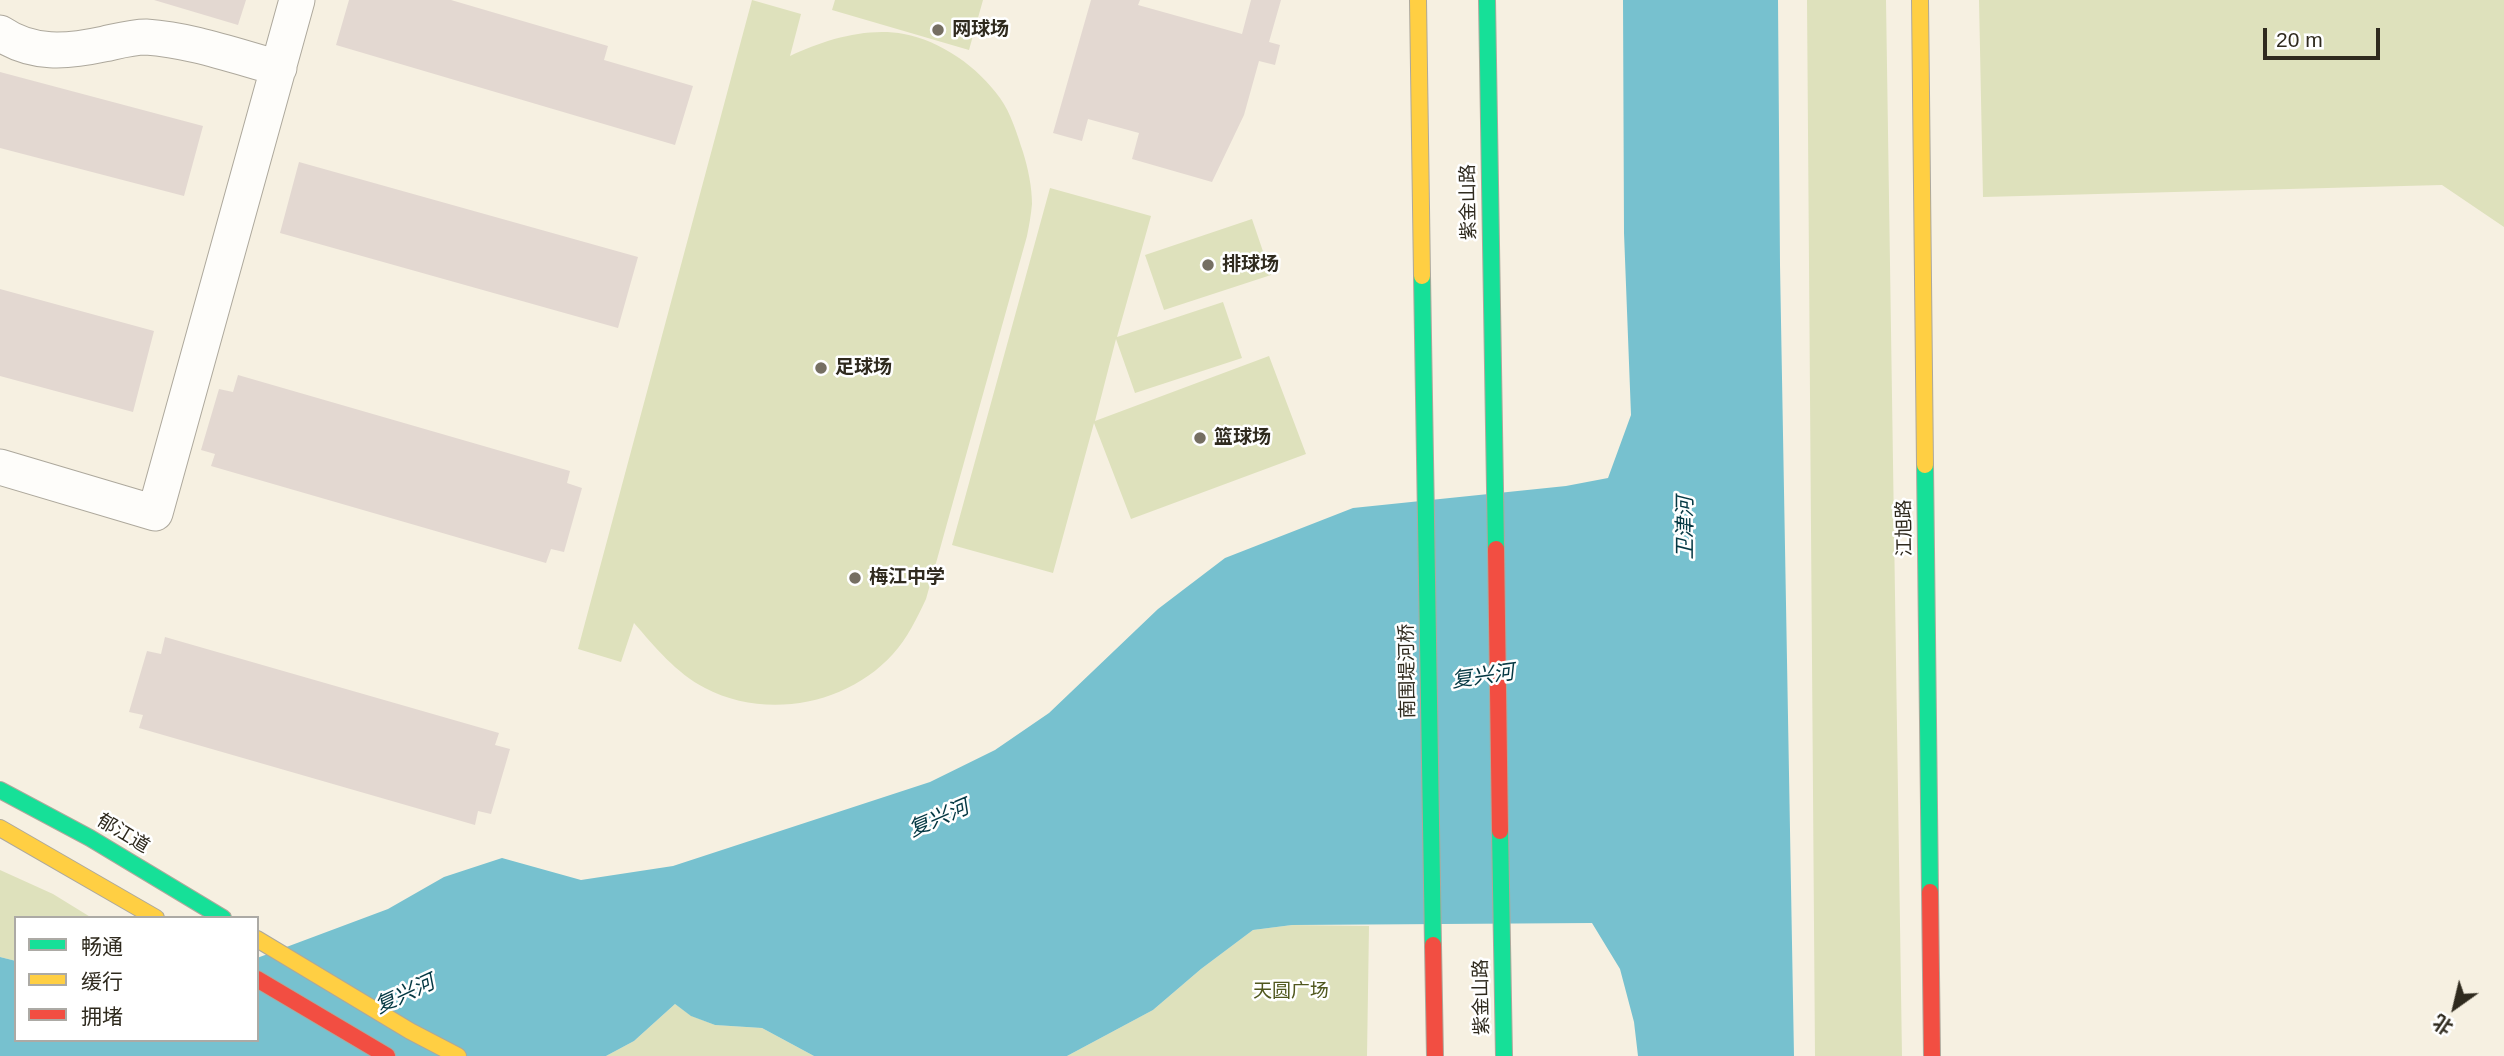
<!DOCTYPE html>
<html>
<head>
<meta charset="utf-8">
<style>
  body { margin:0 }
  #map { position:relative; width:2504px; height:1056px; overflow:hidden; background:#f6f0e1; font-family:Arial,"Noto Sans SC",sans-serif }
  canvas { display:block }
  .legend { position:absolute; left:14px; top:916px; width:245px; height:126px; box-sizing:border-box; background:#fff; border:2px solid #acaaa5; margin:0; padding:9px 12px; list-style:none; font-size:21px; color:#2f2a1e }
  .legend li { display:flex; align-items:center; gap:14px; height:35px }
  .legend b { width:35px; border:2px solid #acaaa5 }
  .north { position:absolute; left:2420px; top:972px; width:70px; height:70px; -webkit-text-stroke:5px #fff; paint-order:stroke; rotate:214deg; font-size:19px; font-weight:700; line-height:28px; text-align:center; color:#2f2a1e }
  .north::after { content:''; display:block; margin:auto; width:24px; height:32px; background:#2f2a1e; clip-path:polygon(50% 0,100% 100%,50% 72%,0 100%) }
  .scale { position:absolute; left:2263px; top:28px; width:117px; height:32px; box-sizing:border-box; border:4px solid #2f2a1e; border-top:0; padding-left:9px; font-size:21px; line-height:24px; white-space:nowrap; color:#2f2a1e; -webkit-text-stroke:5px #fff; paint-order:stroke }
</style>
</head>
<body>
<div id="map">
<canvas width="2504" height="1056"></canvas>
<ul class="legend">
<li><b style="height:9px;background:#16e098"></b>畅通</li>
<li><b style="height:9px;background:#ffcf43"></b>缓行</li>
<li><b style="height:9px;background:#f24e42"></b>拥堵</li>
</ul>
<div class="north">北</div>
<div class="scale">20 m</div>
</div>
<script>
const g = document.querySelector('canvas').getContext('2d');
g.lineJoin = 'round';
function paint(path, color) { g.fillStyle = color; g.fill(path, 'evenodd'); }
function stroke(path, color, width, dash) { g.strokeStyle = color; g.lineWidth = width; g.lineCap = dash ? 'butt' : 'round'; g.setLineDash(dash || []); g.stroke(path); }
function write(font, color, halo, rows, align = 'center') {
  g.font = font + ' Arial,"Noto Sans SC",sans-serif'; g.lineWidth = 5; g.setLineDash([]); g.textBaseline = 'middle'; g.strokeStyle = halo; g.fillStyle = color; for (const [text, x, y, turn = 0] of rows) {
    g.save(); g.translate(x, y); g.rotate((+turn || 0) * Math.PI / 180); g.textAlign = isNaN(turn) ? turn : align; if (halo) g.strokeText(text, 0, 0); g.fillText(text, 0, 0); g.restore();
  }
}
paint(new Path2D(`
  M752,0L801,14L790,56C824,40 866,27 904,34C941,41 978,67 1000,98C1011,113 1017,134 1023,152C1028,168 1032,187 1032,204C1031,215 1029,226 1027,236L926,599C917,618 907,639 893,654C847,705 766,720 705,688C676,673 655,647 634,623L621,662L578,649Z
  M835,0H983L969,50L832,10Z
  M1807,0H1886L1902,1056H1815Z
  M1979,0H2504V227L2442,185L1983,197Z
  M1050,188L1151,216L1117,337L1223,302L1242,358L1135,393L1116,339L1095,421L1269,356L1306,454L1131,519L1094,423L1053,573L952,545Z
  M1252,219L1271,275L1164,310L1145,255Z
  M0,870L53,894L92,918H16V961L0,957Z
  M1292,925L1369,926L1367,1056H1067L1153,1010L1201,969L1253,930Z
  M675,1004L692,1016L715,1025L762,1028L814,1056H606L634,1041Z`), '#dee1bc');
paint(new Path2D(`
  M1623,0H1778L1780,265L1794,1056H1638L1634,1022L1620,969L1592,923L1292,925L1253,930L1201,969L1153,1010L1067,1056H814L762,1028L715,1025L691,1016L675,1004L634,1041L606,1056H0V957L16,961V1040H257V958L388,909L444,877L502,858L581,880L673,866L930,782L995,750L1049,713L1158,609L1225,558L1353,508L1566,486L1608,478L1631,415L1624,233Z`), '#77c1cf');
paint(new Path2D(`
  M154,0H246L238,25Z
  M349,0H451L608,46L604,60L693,86L675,145L336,45Z
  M1091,0H1140L1138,5L1242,34L1251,0H1281L1269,42L1280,45L1275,65L1259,61L1244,115L1212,182L1132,159L1139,133L1088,119L1082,141L1053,133Z
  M0,72L203,126L184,196L0,148Z
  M299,162L638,257L618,328L280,233Z
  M0,289L154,331L133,412L0,376Z
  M238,375L570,471L567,483L582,488L564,552L551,549L546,563L211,466L215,454L201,450L219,389L233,392Z
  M165,637L499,733L495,745L510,749L491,814L478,811L475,825L139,728L143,715L129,712L147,651L161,654Z`), '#e3d8d1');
const street = new Path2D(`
  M0,33C32,55 67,52 104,44C118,41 132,37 146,37C191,40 235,56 279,68
  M0,467L155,513L297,0`);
const fast = new Path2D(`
  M1487,0L1496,549
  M1422,276L1433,945
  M1925,465L1930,892
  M0,790L90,838L223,918
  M1500,831L1504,1056`);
const slow = new Path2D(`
  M1418,0L1422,276
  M1920,0L1925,465
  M0,828L156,918
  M257,939L410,1031L458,1056`);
const jam = new Path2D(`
  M1496,549L1500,831
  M1930,892L1932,1056
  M1433,945L1435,1056
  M257,979L387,1056`);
stroke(street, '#ada89c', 37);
stroke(fast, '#ada89c', 18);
stroke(slow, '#ada89c', 18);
stroke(jam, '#ada89c', 18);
stroke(street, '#fefdfa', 35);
stroke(fast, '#16e098', 16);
stroke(slow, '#ffcf43', 16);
stroke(jam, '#f24e42', 16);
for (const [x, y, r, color] of [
  [938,30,7,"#756f62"],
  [1208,265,7,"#756f62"],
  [821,368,7,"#756f62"],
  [1200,438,7,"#756f62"],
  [855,578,7,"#756f62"]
]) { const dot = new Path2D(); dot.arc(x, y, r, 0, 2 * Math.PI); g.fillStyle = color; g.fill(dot); stroke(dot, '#fff', 2.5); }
write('bold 19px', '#2f2a1e', '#fff', [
  ["网球场",952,30],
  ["排球场",1222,265],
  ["足球场",835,368],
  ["篮球场",1214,438],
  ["梅江中学",869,578]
], 'left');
write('19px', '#2f2a1e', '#fff', [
  ["紫金山路",1469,202,-91],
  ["江旭路",1905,528,-91],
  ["南围堤河桥",1408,671,-91],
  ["郁江道",123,834,31],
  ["紫金山路",1482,997,-91]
]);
write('19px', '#50571e', '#fff', [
  ["天圆广场",1291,992]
]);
write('italic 21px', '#043843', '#fff', [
  ["卫津河",1686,528,-90],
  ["复兴河",1483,677,-8],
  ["复兴河",939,819,-23],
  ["复兴河",405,995,-25]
]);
</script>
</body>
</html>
